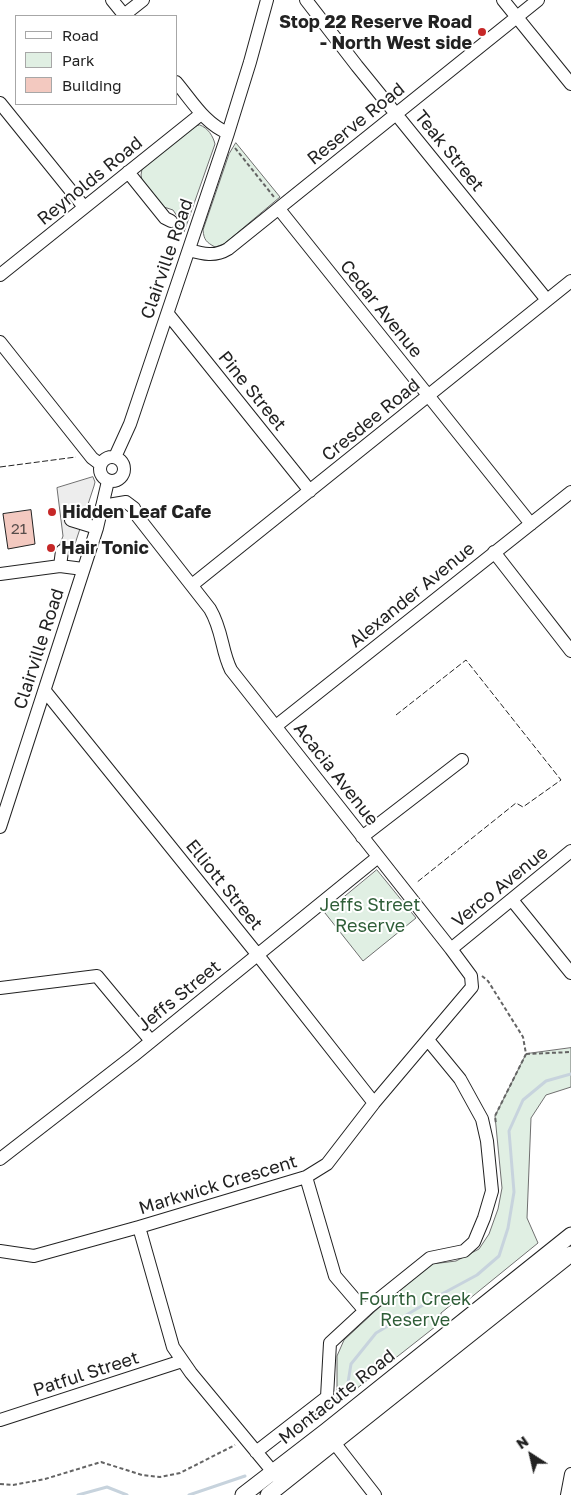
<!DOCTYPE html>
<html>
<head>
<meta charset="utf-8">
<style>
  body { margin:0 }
  #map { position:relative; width:571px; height:1495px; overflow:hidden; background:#fff; font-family:"Golos Text",sans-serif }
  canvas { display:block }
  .legend { position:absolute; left:15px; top:15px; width:162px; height:90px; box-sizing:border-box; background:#fff; border:1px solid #a7a7a7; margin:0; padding:6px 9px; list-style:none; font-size:15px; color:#222 }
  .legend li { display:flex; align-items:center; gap:10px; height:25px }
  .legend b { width:25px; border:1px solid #a7a7a7 }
  .north { position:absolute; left:506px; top:1430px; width:50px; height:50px; -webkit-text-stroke:4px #fff; paint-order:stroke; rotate:325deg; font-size:14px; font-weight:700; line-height:20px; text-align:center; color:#222 }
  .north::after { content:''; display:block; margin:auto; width:18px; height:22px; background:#222; clip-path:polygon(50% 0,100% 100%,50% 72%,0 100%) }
</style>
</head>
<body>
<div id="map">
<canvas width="571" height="1495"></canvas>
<ul class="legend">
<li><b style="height:6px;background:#fff"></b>Road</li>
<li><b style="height:14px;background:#e0efe3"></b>Park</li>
<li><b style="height:14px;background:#f3c9c0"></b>Building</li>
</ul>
<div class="north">N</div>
</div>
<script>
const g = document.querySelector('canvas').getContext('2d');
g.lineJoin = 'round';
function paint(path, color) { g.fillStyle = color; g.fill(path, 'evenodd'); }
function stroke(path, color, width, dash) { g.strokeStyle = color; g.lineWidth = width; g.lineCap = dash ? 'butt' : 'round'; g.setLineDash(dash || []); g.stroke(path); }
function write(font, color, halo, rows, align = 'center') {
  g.font = font + ' "Golos Text",sans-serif'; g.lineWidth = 4; g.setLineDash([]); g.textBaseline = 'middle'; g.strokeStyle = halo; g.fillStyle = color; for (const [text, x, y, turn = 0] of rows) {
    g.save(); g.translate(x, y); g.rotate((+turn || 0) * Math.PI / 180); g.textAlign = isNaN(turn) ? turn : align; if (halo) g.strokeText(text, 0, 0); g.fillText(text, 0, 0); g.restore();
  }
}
const green = new Path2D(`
  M200,125C208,128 213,136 215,144L184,232L177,222V216L173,210L164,207L142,180L141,175L142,169L193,127Z
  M236,143L280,197L224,244L215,247C206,242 204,240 203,230L229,154Z
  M377,870L416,918L363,961L325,913Z
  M571,1048V1087L546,1095L531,1118L527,1218L538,1243L463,1304H452L441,1313L440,1323L337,1404V1356L344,1340L413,1276L432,1264L456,1261L479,1249L489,1234L498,1209L502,1188L495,1116L526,1054Z`);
paint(green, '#e0efe3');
stroke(green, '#6f6f6f', 1);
const parking = new Path2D(`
  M93,477L95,482L94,486L73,550L65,553L57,552L63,536L57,488Z`);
paint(parking, '#ededed');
stroke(parking, '#6f6f6f', 1);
stroke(new Path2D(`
  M347,1389L351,1364L376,1333L440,1295L477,1275L499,1256L508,1228L514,1192L509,1131L523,1100L546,1081L571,1074
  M78,1495L107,1487L127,1495
  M189,1495L245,1476`), '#c7d3dd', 3);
const building = new Path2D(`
  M31,510L35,544L8,549L3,514Z`);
paint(building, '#f3c9c0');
stroke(building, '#222', 1);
const minor = new Path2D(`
  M112,0L125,16
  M306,0L357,66L547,300
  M503,0L571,84
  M124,15L143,0
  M176,82C192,101 205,124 228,133
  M0,103L84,207
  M128,172L165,218L171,221
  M279,209L531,524
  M189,250C203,254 215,257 228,249L538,0
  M0,275L201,114
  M168,314L310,491
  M0,342L92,458L100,464
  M100 469a12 12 0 1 1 24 0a12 12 0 1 1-24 0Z
  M115,457L130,424L228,133L250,62L267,0
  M71,520L97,528
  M494,552L571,651
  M60,566L62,551
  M0,574L60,566L83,569
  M192,585L571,281
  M45,691L253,949L374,1103
  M276,726L571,492
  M0,827L97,528L108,481
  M362,837L462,760
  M512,900L571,973
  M451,949L571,851
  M0,988L97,976L151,1041
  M0,1159L133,1056L378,857
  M306,1177L335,1276L365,1311
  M139,1227L173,1347L191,1373L278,1478
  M0,1251L34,1256L139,1227L306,1177L327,1164L374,1103L472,987L471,976L451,949L231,670C221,650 223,631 210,609L138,517L134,508L126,502L102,506
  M0,1420L182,1361
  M329,1436L375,1495
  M256,1452L327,1397L330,1343L369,1307L430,1258L464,1251L474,1242L484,1218L492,1191L487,1141L482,1119L460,1079L428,1040
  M567,1495L571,1474`);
const major = new Path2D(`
  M243,1495L326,1431L571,1235
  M268,1495L571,1254`);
stroke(minor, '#222', 14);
stroke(major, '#222', 17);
stroke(new Path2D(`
  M235,148L274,197
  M482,976L488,981L523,1037L526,1054L495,1116L496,1124
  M526,1054L571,1052
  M0,1484L13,1485L45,1479L101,1462L142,1475L160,1477L180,1473L235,1445`), '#646464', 2, [4, 2.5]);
stroke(minor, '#fff', 12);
stroke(major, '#fff', 15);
stroke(new Path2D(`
  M0,467L76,457
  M396,715L466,660L561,780L523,807L516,803L416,883`), '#222', 1, [6, 2.5]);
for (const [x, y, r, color] of [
  [482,32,5,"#c62828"],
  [52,512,5,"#c62828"],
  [51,548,5,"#c62828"]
]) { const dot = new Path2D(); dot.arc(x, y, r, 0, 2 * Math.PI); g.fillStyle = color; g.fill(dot); stroke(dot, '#fff', 2); }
write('15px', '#564c4a', null, [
  ["21",19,529]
]);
write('bold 18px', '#222', '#fff', [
  ["Stop 22 Reserve Road",472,22,"right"],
  ["- North West side",472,43,"right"],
  ["Hidden Leaf Cafe",62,512],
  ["Hair Tonic",61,548]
], 'left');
write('18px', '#222', '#fff', [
  ["Reserve Road",356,124,-39],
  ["Teak Street",449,151,51],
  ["Reynolds Road",90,181,-39],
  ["Clairville Road",167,259,-71],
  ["Cedar Avenue",381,309,51],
  ["Pine Street",252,391,51],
  ["Cresdee Road",371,420,-39],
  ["Alexander Avenue",412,595,-39],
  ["Clairville Road",39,649,-72],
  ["Acacia Avenue",336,774,52],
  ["Elliott Street",224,885,51],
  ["Verco Avenue",500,887,-39],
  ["Jeffs Street",179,996,-39],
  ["Markwick Crescent",218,1185,-17],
  ["Patful Street",86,1374,-18],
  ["Montacute Road",337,1397,-38]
]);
write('18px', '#2f5e38', '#fff', [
  ["Jeffs Street",370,905],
  ["Reserve",370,926],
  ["Fourth Creek",415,1299],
  ["Reserve",415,1320]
]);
</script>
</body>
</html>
